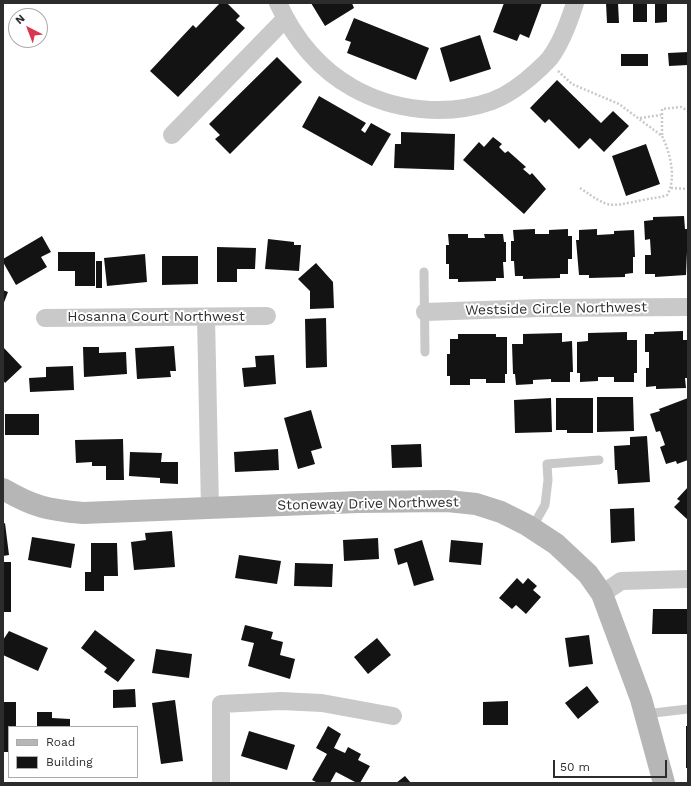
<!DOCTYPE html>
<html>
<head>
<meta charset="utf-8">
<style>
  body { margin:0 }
  #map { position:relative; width:691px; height:786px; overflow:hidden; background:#fff; font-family:"Work Sans",sans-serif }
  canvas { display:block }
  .frame { position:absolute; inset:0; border:4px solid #2c2c2c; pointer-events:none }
  .legend { position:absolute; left:8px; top:726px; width:130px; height:52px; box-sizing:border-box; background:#fff; border:1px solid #ababab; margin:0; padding:5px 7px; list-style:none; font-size:12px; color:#2c2c2c }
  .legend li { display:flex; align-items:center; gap:8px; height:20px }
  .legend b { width:20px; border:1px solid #ababab }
  .north { position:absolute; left:8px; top:8px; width:40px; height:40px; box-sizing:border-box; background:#fff; border:1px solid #ababab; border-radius:50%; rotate:318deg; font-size:11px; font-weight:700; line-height:16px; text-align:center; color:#2c2c2c }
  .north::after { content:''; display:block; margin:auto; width:14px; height:18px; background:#db3650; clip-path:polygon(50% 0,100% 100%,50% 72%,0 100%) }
  .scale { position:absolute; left:553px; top:760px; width:114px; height:18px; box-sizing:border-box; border:2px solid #2c2c2c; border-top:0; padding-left:5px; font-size:12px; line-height:14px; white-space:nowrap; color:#2c2c2c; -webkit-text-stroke:3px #fff; paint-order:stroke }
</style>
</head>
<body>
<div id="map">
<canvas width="691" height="786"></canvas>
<div class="frame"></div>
<ul class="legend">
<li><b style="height:5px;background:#b6b6b6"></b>Road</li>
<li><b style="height:11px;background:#131313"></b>Building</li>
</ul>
<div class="north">N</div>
<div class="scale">50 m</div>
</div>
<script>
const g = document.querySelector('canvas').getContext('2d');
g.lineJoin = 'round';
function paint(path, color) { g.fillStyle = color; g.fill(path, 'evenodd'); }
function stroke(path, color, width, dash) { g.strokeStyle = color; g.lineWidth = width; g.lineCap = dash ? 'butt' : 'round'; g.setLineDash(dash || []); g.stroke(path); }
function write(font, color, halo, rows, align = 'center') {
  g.font = font + ' "Work Sans",sans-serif'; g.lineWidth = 4; g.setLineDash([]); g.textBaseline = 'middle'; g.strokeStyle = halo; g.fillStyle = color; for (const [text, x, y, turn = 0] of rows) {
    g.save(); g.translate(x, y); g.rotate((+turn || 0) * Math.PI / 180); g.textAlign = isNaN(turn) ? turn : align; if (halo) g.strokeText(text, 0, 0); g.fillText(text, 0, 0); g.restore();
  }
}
paint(new Path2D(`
  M220,3H227L240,16L236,20L245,28L178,97L150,71L193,25L196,28Z
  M311,3H352L354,8L325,26Z
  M504,3H542L529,38L520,34L517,41L493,32Z
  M606,3H618L619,23H607Z
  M633,3H647V22H633Z
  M655,3H667V22L655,23Z
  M354,18L429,48L416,80L347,53L351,42L345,40Z
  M480,35L491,69L450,82L440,48Z
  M688,52V65L669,66L668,53Z
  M621,54H648V66H621Z
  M277,57L302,82L230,154L215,139L220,135L209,124Z
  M557,80L601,123L613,111L629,126L604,152L590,138L579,149L549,119L545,123L530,108Z
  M319,96L366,123L361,130L365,133L371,123L391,134L372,166L302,127Z
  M401,132L455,134L454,170L394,168L395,144H401Z
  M493,137L502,144L499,147L505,153L508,151L526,167L523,169L530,175L532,173L546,189L524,214L463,160L479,142L484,147Z
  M646,144L660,184L626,196L612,156Z
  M684,216L685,229H688L686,275L655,277V274H645V255H651L650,239L645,240L644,221L653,220V217Z
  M535,229V234H549V230L568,229V236H572V259H568V274H560V278L523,279V276H515L514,261H511V241H514L513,230Z
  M597,229V235L614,234V231L634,230L635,257H633V273L625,274V277L589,278V275H579L576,240H579V230Z
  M448,234H468V238H485L484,234H503L504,242H506V262H503L504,278H496V281L458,282V279H449V264H446V245H449Z
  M42,236L51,252L41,257L47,267L16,285L3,262V259Z
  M268,239L294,242V245H301L299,271L265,269Z
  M217,247L256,248L255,269H237V282H217Z
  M58,252H95V286H75V271H58Z
  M145,254L147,282L107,286L104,258Z
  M162,256H198V284L162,285Z
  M96,261H102V288H96Z
  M316,263L333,282L334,308L310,309V291L298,279Z
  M3,290L8,292L3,305Z
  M326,318L327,367L306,368L305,319Z
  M683,331V340H688V378H685L686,388L656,389V386L646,387V368H649V352H645V334H654V332Z
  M627,332V340H637V373H634V382H614V377H598V381L580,382V373H577V342L588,341V333Z
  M562,333V342L572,341L573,372H570V382H551V379L533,380V384L516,385L515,374H513L512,344H523V334Z
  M458,334H496V337H507V374H505V383H486V379H470V385H450V376H447V354H450V339H458Z
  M174,346L176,371H170L171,377L137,379L135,348Z
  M3,347L22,367L5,383L3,380Z
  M83,347H99V353L126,352L127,374L84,377Z
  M274,355L276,384L244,387L242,368L256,367L255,356Z
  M73,366L74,390L30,392L29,378L46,377V367Z
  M597,397H633L634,431L597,432Z
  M551,398L552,432L515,433L514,400Z
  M556,398H593V433H567V430H556Z
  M688,398V460L677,464L676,461L666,464L660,447L665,445L660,431L656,432L650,414L660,411L659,409Z
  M311,410L322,448L311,451L315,464L298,469L284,418Z
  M5,414H39V435H5Z
  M647,436L650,482L618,484L617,470H615L614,446L630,445V437Z
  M123,439L124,480H106V466H92V462L76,463L75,440Z
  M421,444L422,467L392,468L391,445Z
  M278,449L279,470L235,472L234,452Z
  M130,452L162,453L161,462H178V484L160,483V478L129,476Z
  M688,487V520L674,507L680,501L677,499Z
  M634,508L635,541L611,543L610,509Z
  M5,523L9,555L3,556V524Z
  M172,531L175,567L134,570L131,542L146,540L145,533Z
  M32,537L75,544L71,568L28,560Z
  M378,538L379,559L344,561L343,540Z
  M422,540L434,580L414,586L407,562L398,565L394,549Z
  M451,540L483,543L481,565L449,562Z
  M91,543H117L118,576H104V591H85V572H91Z
  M239,555L281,561L277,584L235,578Z
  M3,562H11V612H3Z
  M295,563L333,564L332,587L294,586Z
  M517,578L523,584L528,578L537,586L533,590L541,597L526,614L516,605L512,609L499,598Z
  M653,609H688V634H652Z
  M245,625L273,632L271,639L283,642L280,655L295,659L290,679L248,666L254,643L241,640Z
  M95,630L135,660L118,682L104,672L107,668L81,648Z
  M9,631L48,648L38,671L3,655V640Z
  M589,635L593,664L569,667L565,638Z
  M377,638L391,655L368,674L354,657Z
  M156,649L192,654L189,678L152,673Z
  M587,686L599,702L578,719L565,703Z
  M135,689L136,707L113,708V690Z
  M175,700L183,761L161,764L152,703Z
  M508,701V725H483V702Z
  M3,702H16V727H9V752H3Z
  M37,712H52V718L70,719V727H37Z
  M328,726L341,734L334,748L345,753L348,747L361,754L358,760L370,766L360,783H357L336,772L330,783H318L312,780L327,754L316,748Z
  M686,726H688V768H686Z
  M249,731L295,745L287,770L241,756Z
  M405,776L411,783H396Z`), '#131313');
stroke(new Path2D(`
  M558,71L572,84L619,104L662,136C670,152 677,179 667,195C659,198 652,198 643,200C607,207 611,209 580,188
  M640,118L661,115
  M662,135V109L681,107L688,111
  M671,188L688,189`), '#c9c9c9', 2.5, [2, 2]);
stroke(new Path2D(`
  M424,272L425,352
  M532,528L545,505L548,480L547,464L599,460
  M645,714L688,709`), '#c9c9c9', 9);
stroke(new Path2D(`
  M278,3C294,38 319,69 353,88C394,111 447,117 492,101C508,95 524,83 537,71C541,67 546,63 550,58C562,42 569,22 575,3
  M172,135L285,19
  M425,312L541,308L688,307
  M206,317L210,509
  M45,318L267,316
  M602,594L621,581L688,579
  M221,783V704L281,701L322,703L393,716`), '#c9c9c9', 18);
stroke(new Path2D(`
  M3,489C34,507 48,510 83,513L358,502L447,501L476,504L501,512L527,525L556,544L588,574L602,594L641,699L664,783`), '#b6b6b6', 22);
write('14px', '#2c2c2c', '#fff', [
  ["Westside Circle Northwest",556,309,-1],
  ["Hosanna Court Northwest",156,317],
  ["Stoneway Drive Northwest",368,504,-1]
]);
</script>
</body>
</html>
